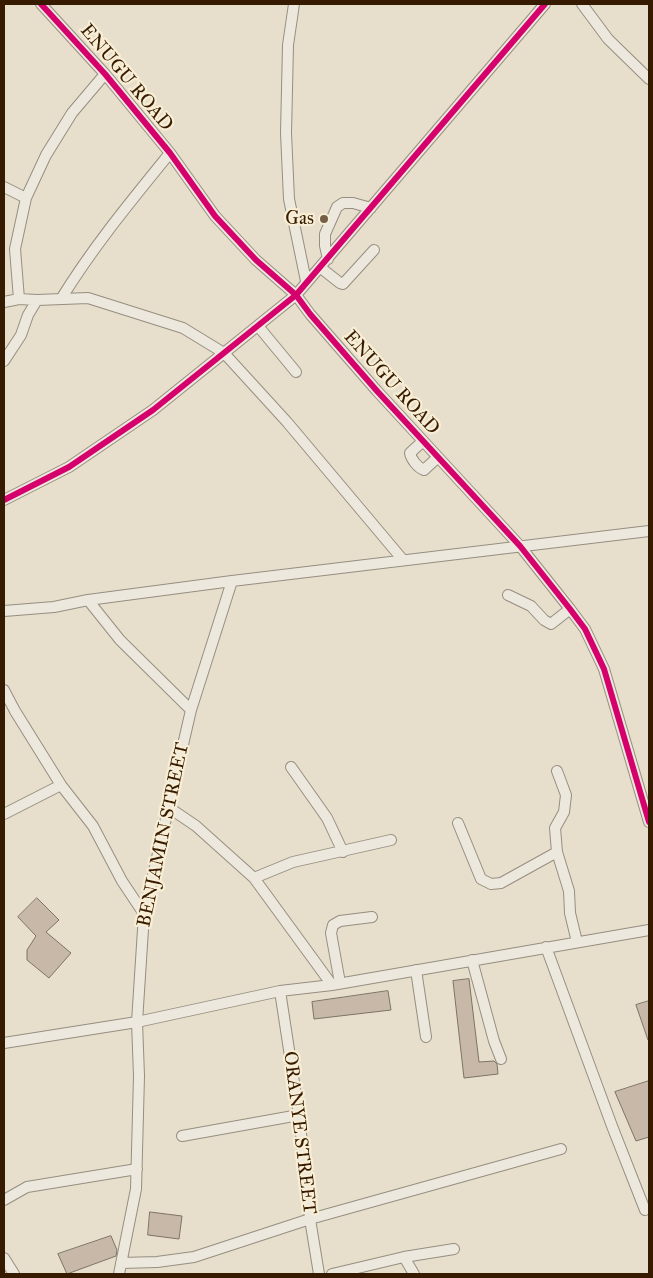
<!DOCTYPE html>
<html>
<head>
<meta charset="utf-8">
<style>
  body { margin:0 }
  #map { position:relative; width:653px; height:1278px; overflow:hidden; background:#e7dfcb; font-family:"IM FELL Great Primer",serif }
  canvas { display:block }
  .frame { position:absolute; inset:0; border:5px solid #371b00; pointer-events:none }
</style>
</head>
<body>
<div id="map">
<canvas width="653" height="1278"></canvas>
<div class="frame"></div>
</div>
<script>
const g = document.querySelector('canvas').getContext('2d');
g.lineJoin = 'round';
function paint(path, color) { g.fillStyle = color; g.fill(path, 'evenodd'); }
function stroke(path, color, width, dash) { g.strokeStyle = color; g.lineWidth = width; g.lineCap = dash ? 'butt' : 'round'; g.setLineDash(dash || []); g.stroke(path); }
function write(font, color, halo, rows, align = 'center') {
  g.font = font + ' "IM FELL Great Primer",serif'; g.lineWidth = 4.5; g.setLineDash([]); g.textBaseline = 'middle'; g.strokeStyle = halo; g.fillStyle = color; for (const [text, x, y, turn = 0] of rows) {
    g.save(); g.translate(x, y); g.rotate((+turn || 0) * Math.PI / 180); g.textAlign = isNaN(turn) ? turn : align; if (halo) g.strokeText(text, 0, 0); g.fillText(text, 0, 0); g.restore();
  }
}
const building = new Path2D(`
  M37,898L59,920L46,932L71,953L49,978L27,960V950L36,936L18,917Z
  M469,979L479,1062L494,1061L497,1064L498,1074L464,1078L453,981Z
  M388,991L391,1010L314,1019L312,1002Z
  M649,1001V1039L648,1040L636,1005Z
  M649,1081V1137L636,1141L615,1092Z
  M150,1212L182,1216L179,1239L148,1235Z
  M111,1236L117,1250L116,1256L67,1274L58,1254Z`);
paint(building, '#c8b8a7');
stroke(building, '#7c7365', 1);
const minor = new Path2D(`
  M41,4L105,74L170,153L215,216L256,260L296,295L310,314L377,391L520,546L570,609L585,629L604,669L649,822
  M294,4L288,45L286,133L289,199L306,281
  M582,4L608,39L649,79
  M4,187L26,198
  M328,259L325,246V234L337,207L343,203H353L371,208
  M321,268L340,283L343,284L374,250
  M19,299L15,249L26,198L46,155L72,113L105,74
  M61,299C93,247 131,201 170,153
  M4,302L19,299L37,300
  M258,326L296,372
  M4,361L21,335L28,315L37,300L88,298L183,328L224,353L287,422L403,560
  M423,441L410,453C411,459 418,468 424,470L438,457
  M4,500L69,467L153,410L296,295L545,4
  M508,595L531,606L544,620L551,624L570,609
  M88,600L120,640L191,710
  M4,611L54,607L88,600L232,581L649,531
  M4,690L15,711L61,785L93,826L122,881L144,914
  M291,767L327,818L343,852
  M557,771L566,795L564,812L555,828L557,852L569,891L570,913L577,942
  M168,807L196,826L254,878L332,985
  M4,814L61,785
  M458,823L481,879L491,884L501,883L557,852
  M254,878L293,862L391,840
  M546,947L612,1126L645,1210
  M472,960L494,1041L501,1059
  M416,970L426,1037
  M340,983L331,933L333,925L340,921L372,917
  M280,991L299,1115L310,1219L319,1274
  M4,1043L137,1022L280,991L332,985L649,930
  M182,1136L299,1115
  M4,1200L27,1187L137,1169
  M404,1257L414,1274
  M4,1258L14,1274
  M121,1263L157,1262L194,1257L310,1219L561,1149
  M119,1274L136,1189L139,1076L137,1022L144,914L191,710L232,581
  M332,1274L404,1257L454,1249`);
stroke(minor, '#968e80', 12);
stroke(minor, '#ece8dd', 10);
stroke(new Path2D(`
  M41,4L105,74L170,153L215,216L256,260L296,295L310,314L377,391L520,546L570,609L585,629L604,669L649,822
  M4,500L69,467L153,410L296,295L545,4`), '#d6006c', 6);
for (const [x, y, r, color] of [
  [324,219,5,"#756047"]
]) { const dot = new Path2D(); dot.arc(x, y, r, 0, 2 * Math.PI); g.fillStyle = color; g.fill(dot); stroke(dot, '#f8eed5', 2); }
write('19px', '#371b00', '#f8eed5', [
  ["ENUGU ROAD",126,78,50],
  ["ENUGU ROAD",391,383,48],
  ["BENJAMIN STREET",164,835,-78],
  ["ORANYE STREET",299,1133,83]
]);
write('19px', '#371b00', '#f8eed5', [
  ["Gas",314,219]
], 'right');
</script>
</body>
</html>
